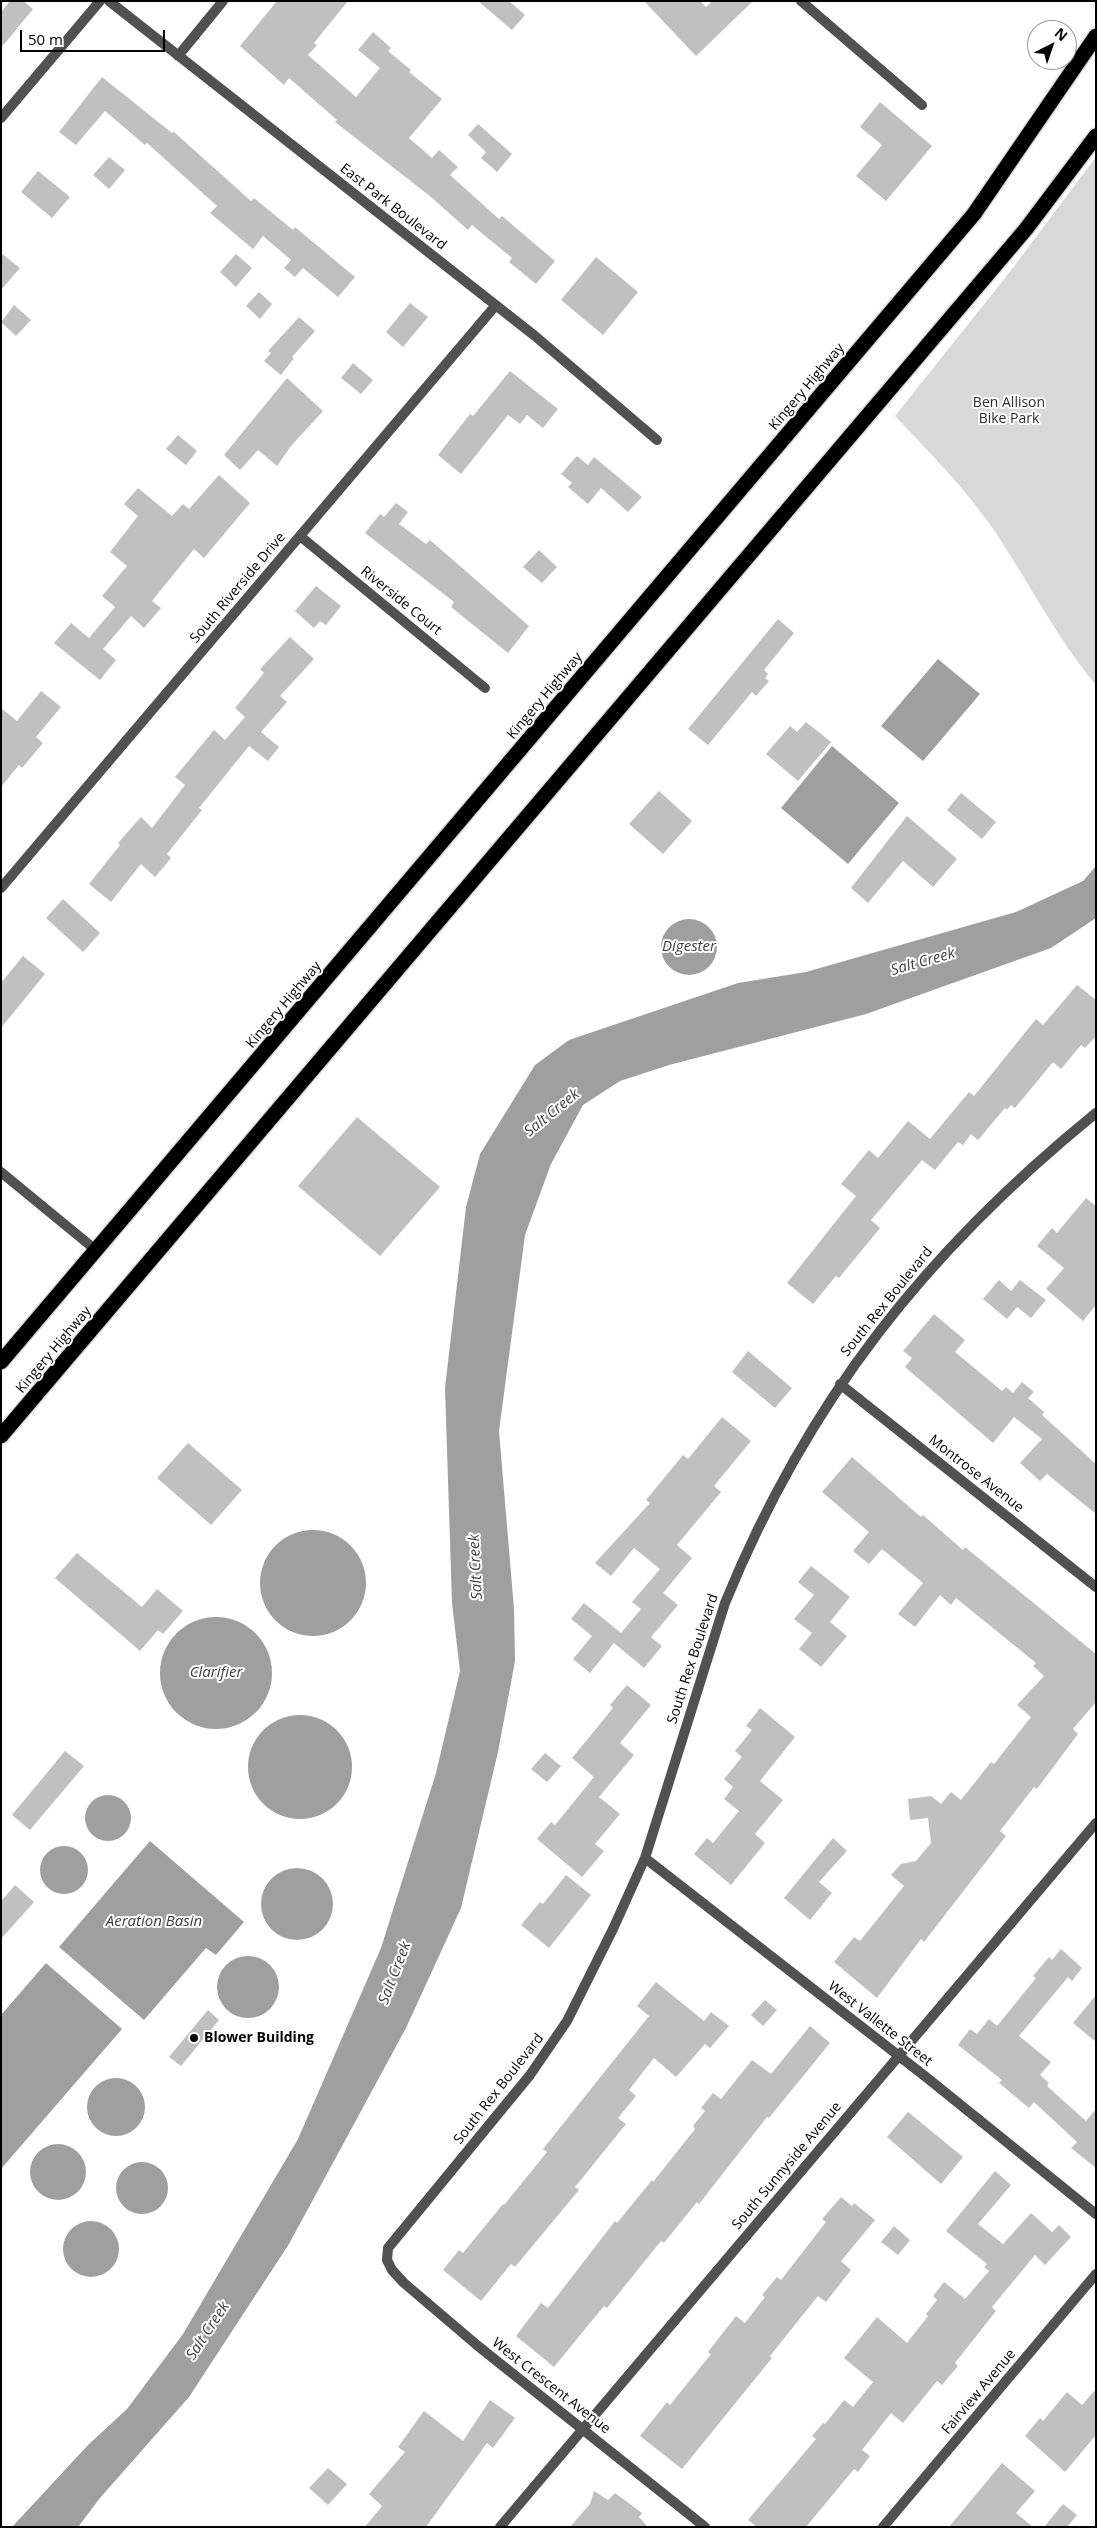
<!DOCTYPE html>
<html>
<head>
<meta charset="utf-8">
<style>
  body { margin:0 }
  #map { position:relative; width:1097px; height:2528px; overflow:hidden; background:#fff; font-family:"Open Sans",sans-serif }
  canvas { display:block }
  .frame { position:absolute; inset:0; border:2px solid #000; pointer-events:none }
  .north { position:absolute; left:1027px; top:20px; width:50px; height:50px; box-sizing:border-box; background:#fff; border:1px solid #999; border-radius:50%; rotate:41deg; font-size:14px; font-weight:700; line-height:20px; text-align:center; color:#000 }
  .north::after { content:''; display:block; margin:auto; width:18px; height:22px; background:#000; clip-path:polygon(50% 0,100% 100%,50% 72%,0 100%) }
  .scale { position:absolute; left:20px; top:30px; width:145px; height:22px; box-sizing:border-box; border:2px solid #000; border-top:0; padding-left:6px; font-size:15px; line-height:18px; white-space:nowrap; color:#000; -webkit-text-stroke:4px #fff; paint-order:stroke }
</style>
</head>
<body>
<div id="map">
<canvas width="1097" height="2528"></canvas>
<div class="frame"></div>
<div class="north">N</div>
<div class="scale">50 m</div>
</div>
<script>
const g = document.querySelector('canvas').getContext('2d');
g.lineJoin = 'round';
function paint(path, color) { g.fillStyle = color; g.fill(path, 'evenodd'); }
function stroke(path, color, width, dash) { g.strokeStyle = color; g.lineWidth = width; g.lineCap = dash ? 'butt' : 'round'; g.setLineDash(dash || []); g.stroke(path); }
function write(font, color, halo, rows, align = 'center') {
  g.font = font + ' "Open Sans",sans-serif'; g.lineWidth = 4; g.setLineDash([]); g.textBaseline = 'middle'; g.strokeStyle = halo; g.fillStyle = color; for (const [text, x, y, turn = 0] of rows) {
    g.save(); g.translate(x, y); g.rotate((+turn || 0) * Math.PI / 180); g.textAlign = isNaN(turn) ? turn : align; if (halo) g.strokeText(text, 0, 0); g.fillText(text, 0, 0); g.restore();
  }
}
paint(new Path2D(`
  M1096,157V685C1055,636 1027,578 991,526C963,486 928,451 895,416L1009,273Z`), '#d8d8d8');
paint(new Path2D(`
  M938,659L980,694L923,761L881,726Z
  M832,746L899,803L848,864L781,808Z
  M1096,866V918L1051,948L866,1014L669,1065L620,1081L583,1105L551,1164L525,1235L499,1431L514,1609L515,1661L498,1752L461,1908L406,2028L289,2244L189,2397L100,2498L78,2527H12L88,2445L127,2409L183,2334L298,2139L381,1948L436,1773L460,1671L452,1603L445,1388L466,1207L480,1154L535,1065L569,1040L738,983L806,972L1016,912L1083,881Z
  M661 947a28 28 0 1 1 56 0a28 28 0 1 1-56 0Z
  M260 1583a53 53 0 1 1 106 0a53 53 0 1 1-106 0Z
  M160 1673a56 56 0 1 1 112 0a56 56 0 1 1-112 0Z
  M248 1767a52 52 0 1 1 104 0a52 52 0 1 1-104 0Z
  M85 1818a23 23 0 1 1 46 0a23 23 0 1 1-46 0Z
  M150,1841L244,1922L216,1955L206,1948L144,2020L59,1947Z
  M40 1870a24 24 0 1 1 48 0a24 24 0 1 1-48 0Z
  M261 1904a36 36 0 1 1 72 0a36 36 0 1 1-72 0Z
  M217 1987a31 31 0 1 1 62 0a31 31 0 1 1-62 0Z
  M46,1963L122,2029L1,2169V2015Z
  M87 2107a29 29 0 1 1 58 0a29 29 0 1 1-58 0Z
  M30 2172a28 28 0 1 1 56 0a28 28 0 1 1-56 0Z
  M116 2188a26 26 0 1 1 52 0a26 26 0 1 1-52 0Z
  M63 2249a28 28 0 1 1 56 0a28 28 0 1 1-56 0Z`), '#9f9f9f');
paint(new Path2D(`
  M10,1H23L33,9L1,48V12Z
  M277,1H348L314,43L317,45L308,55L356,97L380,68L358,50L373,32L391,48L388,51L411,70L409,72L442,99L409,138L432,158L439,150L458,167L450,175L499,219L502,216L555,261L536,284L509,262L512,258L472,225L468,230L431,197L335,122L337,120L289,78L284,85L240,46Z
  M478,1H509L525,15L512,30Z
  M644,1H700L706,7L712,1H753L696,56Z
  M102,77L172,133L174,132L251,201L254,198L293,230L295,227L355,277L338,297L303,268L295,277L284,268L291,260L263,236L253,249L210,213L217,206L147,143L145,145L105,111L76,145L59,132Z
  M880,102L932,146L886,201L856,176L882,145L860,127Z
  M478,124L512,154L497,172L481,158L486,152L468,135Z
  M109,157L125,170L109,189L93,175Z
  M38,171L70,197L52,218L21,192Z
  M1,253L20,268L1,290Z
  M236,254L252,268L236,287L220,272Z
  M596,257L638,292L603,335L561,300Z
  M259,292L272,304L260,319L246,306Z
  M410,303L428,317L403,347L386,332Z
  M14,305L31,320L16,336L1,322Z
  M299,317L315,331L292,357L294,358L281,375L264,361L271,353L268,351Z
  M353,363L373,380L361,394L341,378Z
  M510,371L558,409L543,428L527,415L520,424L508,415L461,474L438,455L470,414L473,416Z
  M287,378L323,411L291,446L277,466L258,450L240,470L224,455Z
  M178,435L197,451L186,465L166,449Z
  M577,456L588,465L594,457L642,497L628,512L601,488L588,504L568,487L572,483L561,474Z
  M219,475L250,503L204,558L194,549L152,601L161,608L144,628L131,616L103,649L116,660L100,680L54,643L71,623L89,638L115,607L102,596L127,566L110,552L138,516L124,504L138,488L172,516L183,504L189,509Z
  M396,503L408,512L399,524L426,544L430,540L529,626L508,653L451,607L454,602L365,533L380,514L384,517Z
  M539,550L557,567L542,583L523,567Z
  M316,586L341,606L326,625L320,621L314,628L295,611Z
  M778,619L794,633L764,670L768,674L765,678L769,681L756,696L752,692L708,745L688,729Z
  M290,637L314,659L280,696L287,702L261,732L279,747L268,761L249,746L199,808L202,810L167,854L171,858L155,877L141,864L111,902L89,884L120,845L118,843L141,817L152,828L185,785L175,777L214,730L225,740L245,717L235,708L264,673L260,669Z
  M41,691L61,707L36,737L43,743L22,768L19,765L1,787V708L17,721Z
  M806,722L831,742L798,781L766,754L790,726L797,732Z
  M659,791L692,821L663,854L629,824Z
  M961,793L996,822L982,839L947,810Z
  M907,816L957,859L933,887L903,861L868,903L851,888Z
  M63,899L100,933L83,952L46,918Z
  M23,956L45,974L1,1028V983Z
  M1077,985L1096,1000V1036L1085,1048L1081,1045L1061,1069L1053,1062L1015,1108L1011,1105L1007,1110L1005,1108L978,1140L971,1134L963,1145L958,1142L935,1170L922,1160L871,1220L880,1228L839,1278L836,1276L813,1304L787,1283L856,1196L841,1184L869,1150L878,1158L908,1121L930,1139L969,1092L974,1096L1036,1019L1043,1025Z
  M357,1117L440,1187L380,1256L298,1186Z
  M1086,1198L1096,1206V1305L1083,1321L1046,1289L1064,1268L1037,1246L1052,1228L1057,1233Z
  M999,1280L1011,1291L1020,1280L1046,1300L1031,1318L1017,1307L1007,1319L983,1299Z
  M934,1314L965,1340L955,1352L1002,1391L1006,1387L1013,1393L1022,1382L1034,1392L1028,1398L1044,1412L1042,1415L1096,1464V1514L1047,1474L1040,1481L1020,1463L1042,1439L1014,1417L993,1443L905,1367L912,1358L903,1351Z
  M748,1351L792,1388L775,1408L732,1372Z
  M722,1417L751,1441L714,1486L721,1492L677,1545L692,1558L663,1593L678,1605L651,1637L662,1646L644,1668L614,1643L590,1673L573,1659L592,1636L571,1619L584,1603L621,1633L641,1609L632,1602L660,1569L634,1548L611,1576L595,1563L650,1503L646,1500L683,1455L688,1459Z
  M188,1443L242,1490L211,1525L157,1478Z
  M852,1457L921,1517L923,1515L963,1550L965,1547L1096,1654V1702L1073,1729L1078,1734L1037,1789L1034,1787L1000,1831L1006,1836L924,1942L921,1939L877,1998L834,1962L854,1937L860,1941L904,1886L891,1875L901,1864L916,1861L931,1843L928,1818L910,1820L908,1799L931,1796L941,1804L951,1792L961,1800L991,1762L994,1764L1031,1717L1017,1705L1044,1676L1033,1666L1036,1663L956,1598L951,1605L940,1595L915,1627L898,1614L923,1583L882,1549L869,1564L853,1551L869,1532L822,1492Z
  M77,1553L142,1607L157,1589L183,1611L163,1634L158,1630L140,1651L55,1578Z
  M811,1566L850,1597L830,1622L847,1636L821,1667L799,1649L812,1633L794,1619L814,1595L798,1582Z
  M627,1685L651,1705L620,1743L634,1755L599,1797L620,1814L595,1844L604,1851L582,1877L537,1839L551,1822L555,1825L594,1777L572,1758L613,1708L610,1705Z
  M760,1708L795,1737L760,1781L783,1800L755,1834L765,1843L731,1885L694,1854L707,1838L713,1843L739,1811L724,1799L733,1787L724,1779L742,1757L735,1751L752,1730L746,1726Z
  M65,1751L84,1766L30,1830L12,1815Z
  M545,1753L561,1766L547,1782L531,1769Z
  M833,1838L847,1851L819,1882L832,1893L810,1920L784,1898Z
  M566,1875L591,1895L549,1948L521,1925L540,1902L543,1904Z
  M15,1885L34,1902L1,1939V1901Z
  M1061,1949L1082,1968L1072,1981L1068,1977L1019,2036L1051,2062L1040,2075L1049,2083L1047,2086L1086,2121L1096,2109V2168L1071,2148L1077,2142L1034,2102L1029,2108L999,2083L1002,2080L958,2045L970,2029L977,2034L989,2019L997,2026L1036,1978L1033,1976L1049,1957L1052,1960Z
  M656,1982L704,2021L711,2012L729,2026L710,2048L705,2044L676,2077L654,2058L629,2090L636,2096L618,2118L626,2124L575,2187L579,2190L515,2267L511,2264L481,2301L443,2270L459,2250L463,2253L503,2204L504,2205L547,2152L543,2149L649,2016L637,2006Z
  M1096,1995V2042L1073,2023Z
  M765,2000L777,2010L763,2026L751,2015Z
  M208,2010L219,2020L181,2066L169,2057Z
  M810,2026L830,2043L769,2118L767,2117L699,2204L697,2202L664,2243L661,2241L607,2308L604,2306L554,2367L516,2336L541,2303L548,2308L615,2221L617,2223L652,2180L653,2182L695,2129L693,2126L705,2111L701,2108L713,2093L721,2099L752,2060L771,2074Z
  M908,2112L963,2157L941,2184L887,2137Z
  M995,2171L1011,2185L978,2224L1003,2244L1031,2213L1052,2232L1059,2225L1071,2237L1045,2265L1035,2255L992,2307L996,2311L955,2363L958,2366L942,2385L937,2381L903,2423L891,2413L862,2450L870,2456L858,2472L854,2469L806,2527H757L748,2520L816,2439L812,2436L823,2423L825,2424L844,2400L853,2407L873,2382L844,2358L877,2317L907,2343L928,2316L926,2314L937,2300L933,2296L944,2282L965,2299L989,2271L984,2267L987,2264L946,2231Z
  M841,2197L852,2206L854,2203L875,2220L841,2261L851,2270L826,2302L818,2296L770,2356L772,2358L682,2469L640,2436L667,2402L670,2405L711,2354L708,2352L736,2316L745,2323L765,2297L762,2295L777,2277L781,2280L826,2222L822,2219Z
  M894,2226L910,2240L898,2255L881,2242Z
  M1096,2389V2435L1065,2472L1025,2436L1040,2418L1043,2421L1067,2392L1082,2405Z
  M490,2400L515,2418L493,2448L487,2443L426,2527H365L382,2506L369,2494L405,2452L398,2447L424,2411L463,2441Z
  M1002,2463L1035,2491L1016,2513L1033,2527H949Z
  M328,2468L347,2484L328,2505L309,2488Z
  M594,2491L608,2500L615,2493L642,2513L639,2517L648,2527H570L590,2504Z
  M1063,2504L1077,2515L1067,2527H1044Z`), '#c0c0c0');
const highway = new Path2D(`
  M1,1362L974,214L1096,36
  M1,1436L1026,229L1096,136`);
stroke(highway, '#dbdbdb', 18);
stroke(new Path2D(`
  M109,1L535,336L657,440
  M801,1L922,105
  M178,56L223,1
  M1,118L100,1
  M300,536L485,688
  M1,888L496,305
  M1,1172L97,1251
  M840,1384L1096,1587
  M645,1858L926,2077L1096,2214
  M500,2527L1096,1823
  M705,2527L478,2346L404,2283L392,2270L387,2260L388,2248L530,2075L567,2021L613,1929L645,1858L725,1603C808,1400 926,1251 1096,1113
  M883,2527L1096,2274`), '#515151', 10);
stroke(highway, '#000', 15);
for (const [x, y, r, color] of [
  [194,2038,5,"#000"]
]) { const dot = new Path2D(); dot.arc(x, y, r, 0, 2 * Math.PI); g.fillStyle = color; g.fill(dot); stroke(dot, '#fff', 2); }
write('14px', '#000', '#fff', [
  ["East Park Boulevard",393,207,38],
  ["Kingery Highway",807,387,-50],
  ["South Riverside Drive",238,588,-50],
  ["Riverside Court",401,601,39],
  ["Kingery Highway",545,696,-50],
  ["Kingery Highway",284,1005,-50],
  ["South Rex Boulevard",887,1302,-51],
  ["Kingery Highway",54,1350,-50],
  ["Montrose Avenue",976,1474,38],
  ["South Rex Boulevard",693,1659,-72],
  ["West Vallette Street",880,2024,38],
  ["South Rex Boulevard",499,2089,-52],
  ["South Sunnyside Avenue",787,2166,-50],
  ["West Crescent Avenue",551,2386,38],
  ["Fairview Avenue",979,2392,-50]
]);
write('14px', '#2f2f2f', '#fff', [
  ["Ben Allison",1009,403],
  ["Bike Park",1009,419]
]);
write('bold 14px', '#000', '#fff', [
  ["Blower Building",204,2038]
], 'left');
write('italic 15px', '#404040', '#fff', [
  ["Digester",689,947],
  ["Salt Creek",923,962,-16],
  ["Salt Creek",552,1113,-39],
  ["Salt Creek",476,1567,-93],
  ["Clarifier",216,1673],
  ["Aeration Basin",154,1922],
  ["Salt Creek",395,1973,-69],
  ["Salt Creek",208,2331,-57]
]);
</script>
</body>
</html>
